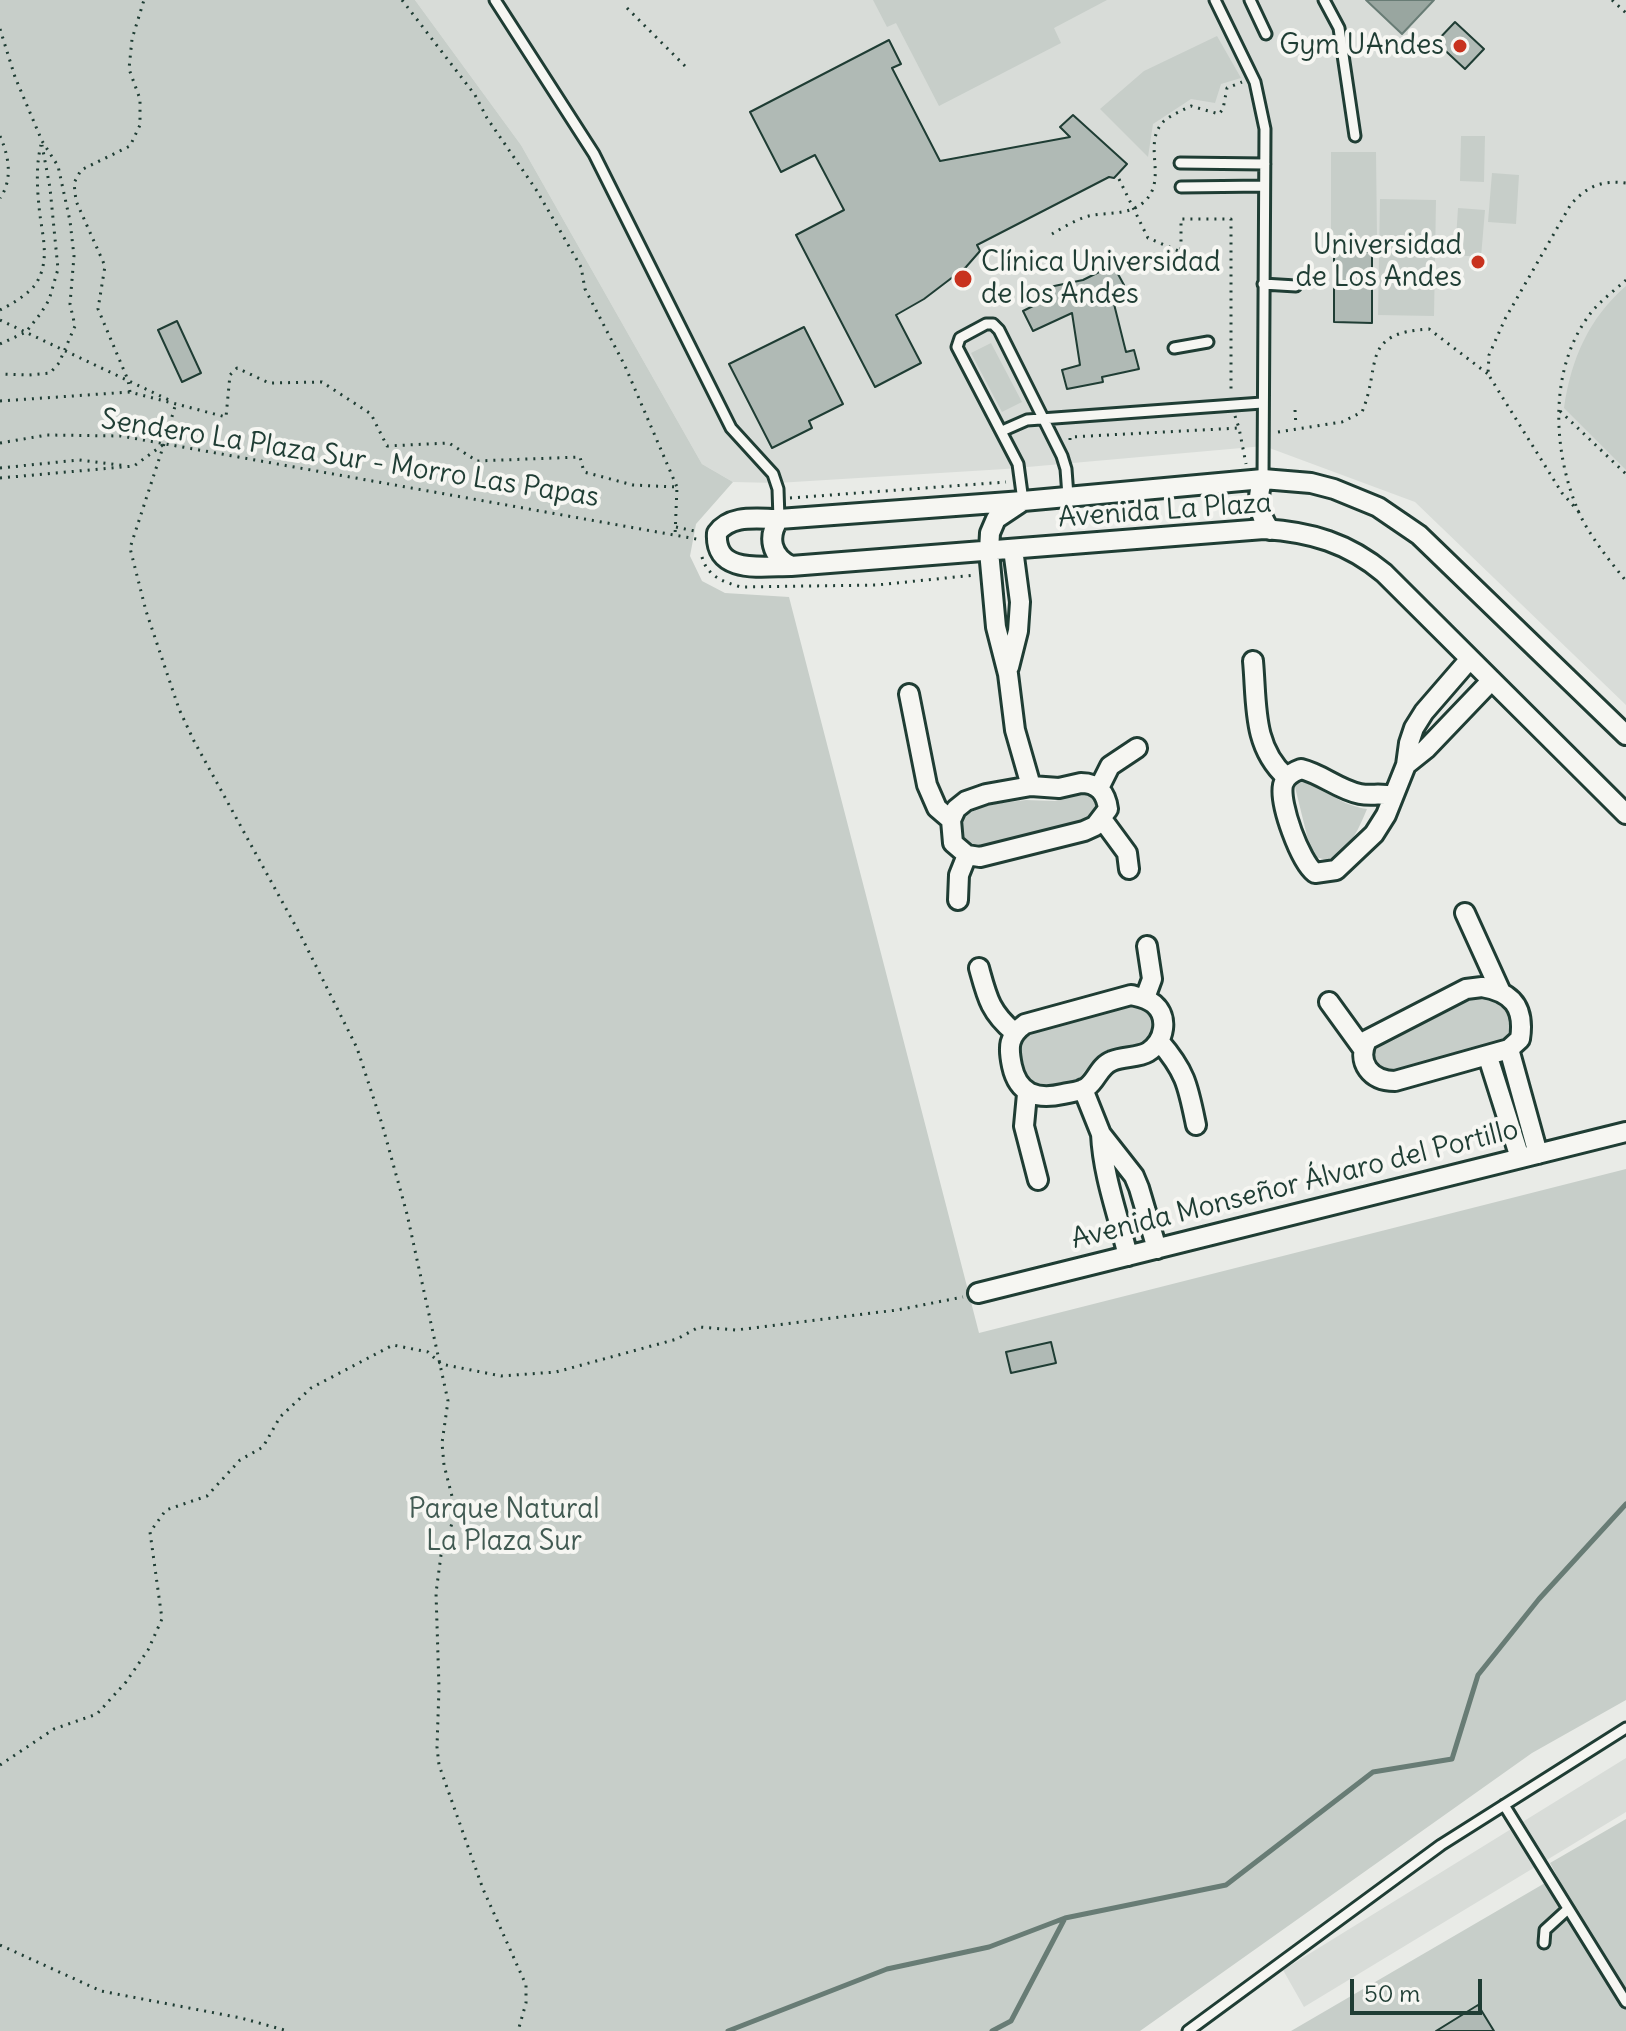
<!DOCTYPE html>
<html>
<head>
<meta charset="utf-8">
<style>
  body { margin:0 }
  #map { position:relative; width:1626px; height:2031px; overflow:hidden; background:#e9ebe7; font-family:Delius,sans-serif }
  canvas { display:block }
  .scale { position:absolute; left:1350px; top:1979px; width:132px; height:36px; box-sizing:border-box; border:4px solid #1f3d34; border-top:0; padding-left:10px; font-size:24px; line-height:28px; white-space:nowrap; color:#1f3d34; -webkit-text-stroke:6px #f6f6f2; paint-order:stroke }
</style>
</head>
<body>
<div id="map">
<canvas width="1626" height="2031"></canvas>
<div class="scale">50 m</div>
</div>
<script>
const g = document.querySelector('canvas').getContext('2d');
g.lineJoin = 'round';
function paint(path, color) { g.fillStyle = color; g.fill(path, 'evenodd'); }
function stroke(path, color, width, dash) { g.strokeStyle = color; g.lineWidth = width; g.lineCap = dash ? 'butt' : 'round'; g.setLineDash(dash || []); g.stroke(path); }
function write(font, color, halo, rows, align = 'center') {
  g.font = font + ' Delius,sans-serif'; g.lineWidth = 8; g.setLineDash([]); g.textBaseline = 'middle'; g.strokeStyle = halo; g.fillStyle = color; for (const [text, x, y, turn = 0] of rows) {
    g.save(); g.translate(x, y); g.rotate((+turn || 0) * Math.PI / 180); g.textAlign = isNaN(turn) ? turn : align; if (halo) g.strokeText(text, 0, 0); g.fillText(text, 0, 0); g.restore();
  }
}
paint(new Path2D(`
  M415,0H1626V705L1415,502L1264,446L1005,469L777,483L733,482L702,464L521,145Z
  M1626,1758V1812L1304,2007L1283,1970Z`), '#d8dcd8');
paint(new Path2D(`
  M0,0H415L521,145L702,464L733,482L696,524L690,556L702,581L725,593L789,597L979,1333L1626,1169V1700L1532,1753L1140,2031H0Z
  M873,0H1107L1054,28L1061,43L939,106L896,23L887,27Z
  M1217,36L1241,78L1221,84L1215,103L1191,99L1153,124L1148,157L1100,109L1144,71Z
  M1461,136H1485L1484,182L1460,181Z
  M1331,152H1376L1377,238L1331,239Z
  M1492,173L1519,175L1516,224L1488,222Z
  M1380,199L1436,200L1434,316L1378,315Z
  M1458,208L1485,210L1481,257L1455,255Z
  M1626,286V470L1564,408C1571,359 1589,318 1626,286Z
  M991,343L1022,402L1002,412L971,353Z
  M1304,777C1325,791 1341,805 1367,809C1358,831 1350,848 1330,861L1312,856L1294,783Z
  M1091,789L1098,805L1083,823L973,850L958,836L960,818L985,805L1026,800L1055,801Z
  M1479,995C1504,1000 1509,1002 1515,1028L1503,1042L1394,1073L1375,1071L1367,1051L1376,1039Z
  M1122,1002L1147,1008L1155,1028L1145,1044C1115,1052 1093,1053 1077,1083L1054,1088L1029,1083L1020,1060L1018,1039L1036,1021Z
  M1626,1819V2031H1291L1557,1876L1550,1863Z`), '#c7cec9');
const water = new Path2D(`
  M1366,0H1434L1402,34Z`);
paint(water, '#99a6a0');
stroke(water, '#687c75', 2);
stroke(new Path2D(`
  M728,2031L887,1969L989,1947L1065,1918L1226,1885L1373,1772L1452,1759L1478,1675L1539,1599L1626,1504
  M992,2031L1011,2021L1064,1920`), '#687c75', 5);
const building = new Path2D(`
  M1455,22L1484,49L1465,69L1436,42Z
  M889,40L901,64L892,68L940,161L1070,137L1060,127L1073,115L1127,164L1114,178L1109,177L977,245L980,251L966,267L924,299L896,315L921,363L875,387L796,235L844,210L815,155L781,172L750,112Z
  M1334,251L1372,252V323L1334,322Z
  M1113,265L1124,285L1111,292L1126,352L1134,350L1139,369L1102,377L1103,382L1067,389L1062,370L1080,365L1072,313L1033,331L1023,311L1039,303L1035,290L1083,280Z
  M177,321L201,373L182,382L158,330Z
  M804,327L843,404L809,421L812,428L772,448L729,364Z
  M1051,1342L1056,1363L1011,1373L1006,1352Z
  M1478,2005L1494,2031H1436Z`);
paint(building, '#b0bab5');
stroke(building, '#1f3d34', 2);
const lane = new Path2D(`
  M495,0L594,154L731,428L773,474L778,489L779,519
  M1215,0L1255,82L1265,129L1263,479
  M1250,0L1266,34
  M1324,0L1339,28L1355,136
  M1180,163L1265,164
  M1181,187L1264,186
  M1263,284L1296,286
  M1174,348L1208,342
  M1002,431L1027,420L1262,403
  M1023,501L1018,464L957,347L960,338L986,324H993L999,330L1062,456L1066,469L1068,496
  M1504,1805L1626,2002
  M1544,1943L1545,1930L1568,1909
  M1188,2031L1441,1845L1626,1728`);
const street = new Path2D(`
  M1263,479C1256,498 1258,513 1270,530
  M1020,503L996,519L990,533L989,551L996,627L1008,674L1015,730L1031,786
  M779,519C767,537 771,556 791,566
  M1253,661C1257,704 1252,746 1286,777
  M1009,667L1018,631L1020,602L1013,549
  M909,694L927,785L937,808L951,820
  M1626,735L1419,535L1378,507L1334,489L1311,483L1263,479L1023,501L779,519C757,519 731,514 717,533C714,575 763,566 791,566L1264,529C1311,532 1348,543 1384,573L1626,814
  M1406,765L1426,749L1491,681
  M1081,783C1098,783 1106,793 1108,809L1095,826L1084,831L980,857L967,855L953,843L951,820L956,809L966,801L986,794L1031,786L1059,788Z
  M1099,788L1110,766L1137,748
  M1392,796C1381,793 1371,796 1360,794C1339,790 1322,774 1301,769C1293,772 1285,776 1283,785C1279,804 1300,861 1315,873L1336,870L1374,834L1386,815L1406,765L1409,743L1414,728L1424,712L1469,660
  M1102,819L1127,853L1129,869
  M958,900L959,875L967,855
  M1465,913L1500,990
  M979,968C987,997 990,1012 1014,1032
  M1482,987C1512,992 1525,1007 1520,1039L1509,1049L1395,1081C1371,1081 1356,1063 1367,1040L1466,989Z
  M1131,995C1139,997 1147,998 1154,1004C1169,1017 1165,1041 1148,1052C1138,1058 1123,1056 1112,1061C1099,1066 1097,1080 1087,1087C1080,1092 1071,1092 1063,1094C1037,1100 1018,1094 1012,1066C1008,1047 1008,1036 1025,1024Z
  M1145,998L1152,979L1147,946
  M1329,1002L1363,1049
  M1159,1041C1186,1072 1188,1086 1196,1125
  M1509,1049L1538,1154
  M1488,1057L1520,1158
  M1083,1089L1101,1134L1134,1176L1139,1188L1157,1249
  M1027,1094L1024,1126L1038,1180
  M1101,1134C1103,1176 1118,1215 1128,1256
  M978,1293L1626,1132`);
stroke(lane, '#1f3d34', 15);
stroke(street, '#1f3d34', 24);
stroke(new Path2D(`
  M402,0L475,95L487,118L537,191L581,267L585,289L625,366L677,487
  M1612,0L1626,13
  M627,8L687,68
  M0,29L15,77L42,141L58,166L70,221L74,256L70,304L75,326L59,363L50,373L29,375L0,374
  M0,136C9,156 13,180 0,198
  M1119,179L1148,238L1181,252V219H1231V393
  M1052,234C1062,228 1074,221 1085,217C1105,211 1127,217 1144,202C1169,179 1141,144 1164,121C1171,115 1183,110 1191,106L1219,114L1223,109L1227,88L1242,82
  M1626,280C1616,289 1603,299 1594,309C1547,365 1552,453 1580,515C1592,539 1609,560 1626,581
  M0,310C12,304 27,295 35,285C52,260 41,233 39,206C37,187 36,164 41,145
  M0,320L169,400
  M0,344L26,332L41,313L49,300L58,269L50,188L42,145
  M130,392L128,380L98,309L105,266L76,201L74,183L81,170L130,146L140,125V99L129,69L132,39L144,0
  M0,401L130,392L226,417L230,375L237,368L269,383L322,382L371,414L387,446L449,443L477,461L580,457L584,472L633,485L677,487L675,536
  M1295,410L1296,426
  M1560,411L1626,474
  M1235,416L1239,428
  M1278,432L1342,422L1362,412C1382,365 1359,333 1429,329L1488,374
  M1070,440V437L1239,428L1246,464
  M0,443L47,435L121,436L702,540
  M164,444L130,548L146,611L179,709L194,741L301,936L357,1048L382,1124L407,1214L448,1401L442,1443L444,1465L456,1512L441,1555L436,1593L439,1688L437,1747L439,1765L483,1889L526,1985V2003L518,2031
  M0,468L79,460L127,466
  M0,478L134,466L164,444L176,403
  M790,498L1006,482
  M1579,512L1562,493L1488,374L1489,355L1505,319L1571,204C1588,186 1601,180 1626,183
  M676,527L699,532
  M702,557C707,576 723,582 741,587L877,585L975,575
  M0,1765L54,1729L97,1714L126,1682L148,1650L162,1619L150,1532L166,1510L207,1496L240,1460L263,1447L280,1417L311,1388L393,1345L428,1352L441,1364L501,1376L556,1372L677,1339L699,1327L736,1330L897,1310L963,1297
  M0,1945L101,1991L241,2018L288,2031`), '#1f3d34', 3, [2, 6]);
stroke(lane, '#f6f6f2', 9);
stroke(street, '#f6f6f2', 18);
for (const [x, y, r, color] of [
  [1460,46,8,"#c8321e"],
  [1478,262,8,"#c8321e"],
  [963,279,10,"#c8321e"]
]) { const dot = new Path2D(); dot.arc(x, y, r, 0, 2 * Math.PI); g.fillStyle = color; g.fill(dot); stroke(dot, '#f6f6f2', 3); }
write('28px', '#1f3d34', '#f6f6f2', [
  ["Gym UAndes",1444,46],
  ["Universidad",1462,246],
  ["de Los Andes",1462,278],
  ["Clínica Universidad",981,263,"left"],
  ["de los Andes",981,295,"left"]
], 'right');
write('28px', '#1f3d34', '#f6f6f2', [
  ["Sendero La Plaza Sur - Morro Las Papas",350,459,9],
  ["Avenida La Plaza",1165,511,-4],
  ["Avenida Monseñor Álvaro del Portillo",1295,1185,-14]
]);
write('28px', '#415a52', '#f6f6f2', [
  ["Parque Natural",504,1510],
  ["La Plaza Sur",504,1542]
]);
</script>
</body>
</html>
